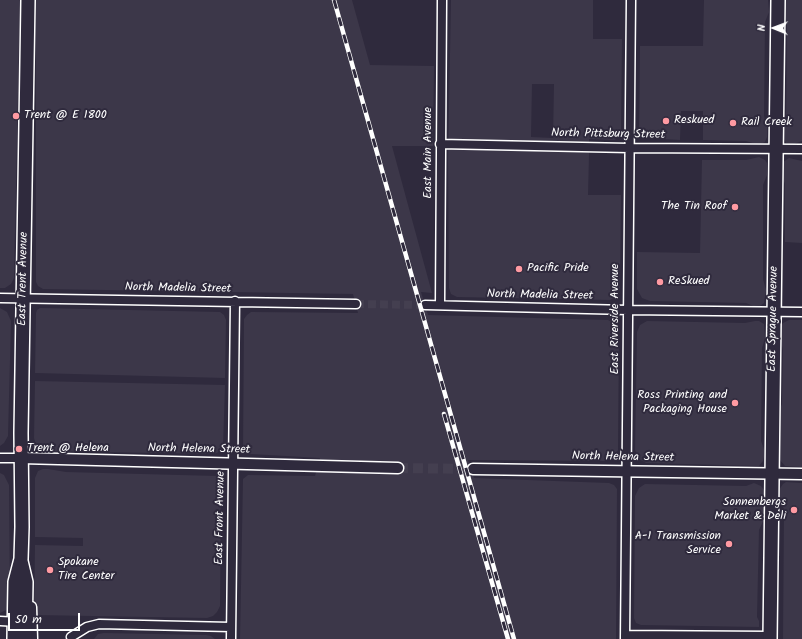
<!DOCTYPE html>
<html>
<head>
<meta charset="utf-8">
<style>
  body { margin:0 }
  #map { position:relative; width:802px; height:639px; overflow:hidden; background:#2f2a3d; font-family:Kalam,sans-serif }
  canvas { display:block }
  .north { position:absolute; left:754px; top:8px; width:40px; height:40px; -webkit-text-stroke:3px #2f2a3d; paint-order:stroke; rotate:271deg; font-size:11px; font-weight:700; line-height:16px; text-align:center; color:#fff }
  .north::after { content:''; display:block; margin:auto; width:14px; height:18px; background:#fff; clip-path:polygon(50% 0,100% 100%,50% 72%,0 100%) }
  .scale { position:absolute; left:8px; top:613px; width:72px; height:18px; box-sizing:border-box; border:2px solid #fff; border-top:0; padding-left:5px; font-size:12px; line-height:14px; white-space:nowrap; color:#fff; -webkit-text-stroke:3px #2f2a3d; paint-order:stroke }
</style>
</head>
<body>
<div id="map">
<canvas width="802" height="639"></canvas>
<div class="north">N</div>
<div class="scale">50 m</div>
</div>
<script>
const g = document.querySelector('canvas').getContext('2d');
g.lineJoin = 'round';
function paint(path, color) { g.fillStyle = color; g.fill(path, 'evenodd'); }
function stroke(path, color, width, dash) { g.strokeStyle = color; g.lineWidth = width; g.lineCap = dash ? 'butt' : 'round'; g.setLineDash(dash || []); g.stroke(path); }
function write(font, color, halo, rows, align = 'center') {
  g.font = font + ' Kalam,sans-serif'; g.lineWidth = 4; g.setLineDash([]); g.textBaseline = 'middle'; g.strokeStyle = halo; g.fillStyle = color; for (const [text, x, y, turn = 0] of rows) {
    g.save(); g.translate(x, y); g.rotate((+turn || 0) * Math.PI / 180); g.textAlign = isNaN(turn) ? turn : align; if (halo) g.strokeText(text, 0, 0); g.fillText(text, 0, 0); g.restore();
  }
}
paint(new Path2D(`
  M0,0H20L14,278L11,284L5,288H0Z
  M36,0H352L370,65L434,66L433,146H392L432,293L421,292L428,315L608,320L614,323L617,327L619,332L618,450L614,458L606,461L468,460L474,478L609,483L614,485L617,489L616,639H240L243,479L248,475L315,476L320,458L251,454L246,453L243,450L244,319L247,315L251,312L358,313L353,294L43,289L38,286L36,282Z
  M451,0H593V39H622L621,133L615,140L589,139V156L588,195H621L620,290L616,297L610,300L457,297L451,294L449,288L448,161ZM532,84H554L553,138L531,137Z
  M704,0H768L769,12L765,22L764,116L767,126V137L765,142L761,144H756L746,141L703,140V111H681L680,140L646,138L640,134L639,131L640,46H703Z
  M785,0H802V141L791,145L786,143L783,137V127L786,118L787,22L784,13Z
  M759,157L765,160L767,163V175L763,185V279L766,290L764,303L760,306L756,307L746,303L650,301L642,298L637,289V252L700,253L702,160H746Z
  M789,158L802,161V243L785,242V184L782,176V165L783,162Z
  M0,308L7,312L11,321L8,436L4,443L0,446Z
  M40,308L220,312L224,315L226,320L225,378L35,373L36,313L37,310Z
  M789,320H802V467L785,466L779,459V411L782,404L783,350L780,338V328L783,323Z
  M647,321L745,323L755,321H759L764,324L765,338L762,348L761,441L764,449V457L763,461L759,466L646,463L639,459L635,450L637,332L640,325Z
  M35,381L225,385L223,448L219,452L214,454L41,451L36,445L34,438Z
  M43,469H48L66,472L218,476L221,481L220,606L217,612L213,616L207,618L34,615L35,545L83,546V538L35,537V478L38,471Z
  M0,473L4,475L9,485L10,602L6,610L0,613Z
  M786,482L802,483V639H783L784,510L780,500L779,490L783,484Z
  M754,483L761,486L764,490V519L759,530L757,617L759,621V627L641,625L636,623L634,618L635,496L639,488L645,484L746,486Z
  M104,633L206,635L211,636L215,639H94L98,634Z`), '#3c3749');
stroke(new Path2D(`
  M356,304L425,305`), '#443f50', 8, [8, 4]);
stroke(new Path2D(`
  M398,468L473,469`), '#443f50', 10, [10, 5]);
const minor = new Path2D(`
  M440,144L629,148L802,149
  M0,298L356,304
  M425,305L628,310L802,312
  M440,305L442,0
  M0,458H21
  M0,621L19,622
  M625,635L771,636
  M71,637L87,627L99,624L231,627
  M231,639L235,301
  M625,639L631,0`);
const tertiary = new Path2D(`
  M21,458L398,468
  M473,469L802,474
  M31,607L32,639`);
const primary = new Path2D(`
  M21,561L26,582L25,639
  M14,639L15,582L21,559L22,527L21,433L28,0
  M770,639L778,0`);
stroke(minor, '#fff', 11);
stroke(tertiary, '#fff', 13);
stroke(primary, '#fff', 16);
stroke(minor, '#2f2a3d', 8);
stroke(tertiary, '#2f2a3d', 10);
stroke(primary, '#2f2a3d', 13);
const rail = new Path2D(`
  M334,0L514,639
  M444,414L508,639`);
stroke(rail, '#fff', 4.5);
stroke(rail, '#2f2a3d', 3, [9]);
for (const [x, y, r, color] of [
  [16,116,4,"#ff9aa2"],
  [666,121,4,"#ff9aa2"],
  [733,123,4,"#ff9aa2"],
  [735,207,4,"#ff9aa2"],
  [519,269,4,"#ff9aa2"],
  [660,282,4,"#ff9aa2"],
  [735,403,4,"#ff9aa2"],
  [19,449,4,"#ff9aa2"],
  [794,510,4,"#ff9aa2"],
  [729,544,4,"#ff9aa2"],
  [50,570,4,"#ff9aa2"]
]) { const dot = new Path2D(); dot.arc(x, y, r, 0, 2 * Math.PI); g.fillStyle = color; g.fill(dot); stroke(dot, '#2f2a3d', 1.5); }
write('12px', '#fff', '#2f2a3d', [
  ["Trent @ E 1800",24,116],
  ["Reskued",674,121],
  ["Rail Creek",741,123],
  ["The Tin Roof",727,207,"right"],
  ["Pacific Pride",527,269],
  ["ReSkued",668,282],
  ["Ross Printing and",727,396,"right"],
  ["Packaging House",727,410,"right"],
  ["Trent @ Helena",27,449],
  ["Sonnenbergs",786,503,"right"],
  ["Market & Deli",786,517,"right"],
  ["A-1 Transmission",721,537,"right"],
  ["Service",721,551,"right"],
  ["Spokane",58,563],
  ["Tire Center",58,577]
], 'left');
write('12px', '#fff', '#2f2a3d', [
  ["North Pittsburg Street",608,135,1],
  ["East Main Avenue",429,153,-90],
  ["East Trent Avenue",24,279,-89],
  ["North Madelia Street",178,289,1],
  ["North Madelia Street",540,296,1],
  ["East Riverside Avenue",616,319,-90],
  ["East Sprague Avenue",774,319,-89],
  ["North Helena Street",199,450,1],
  ["North Helena Street",623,458,1],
  ["East Front Avenue",221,518,-89]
]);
</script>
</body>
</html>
